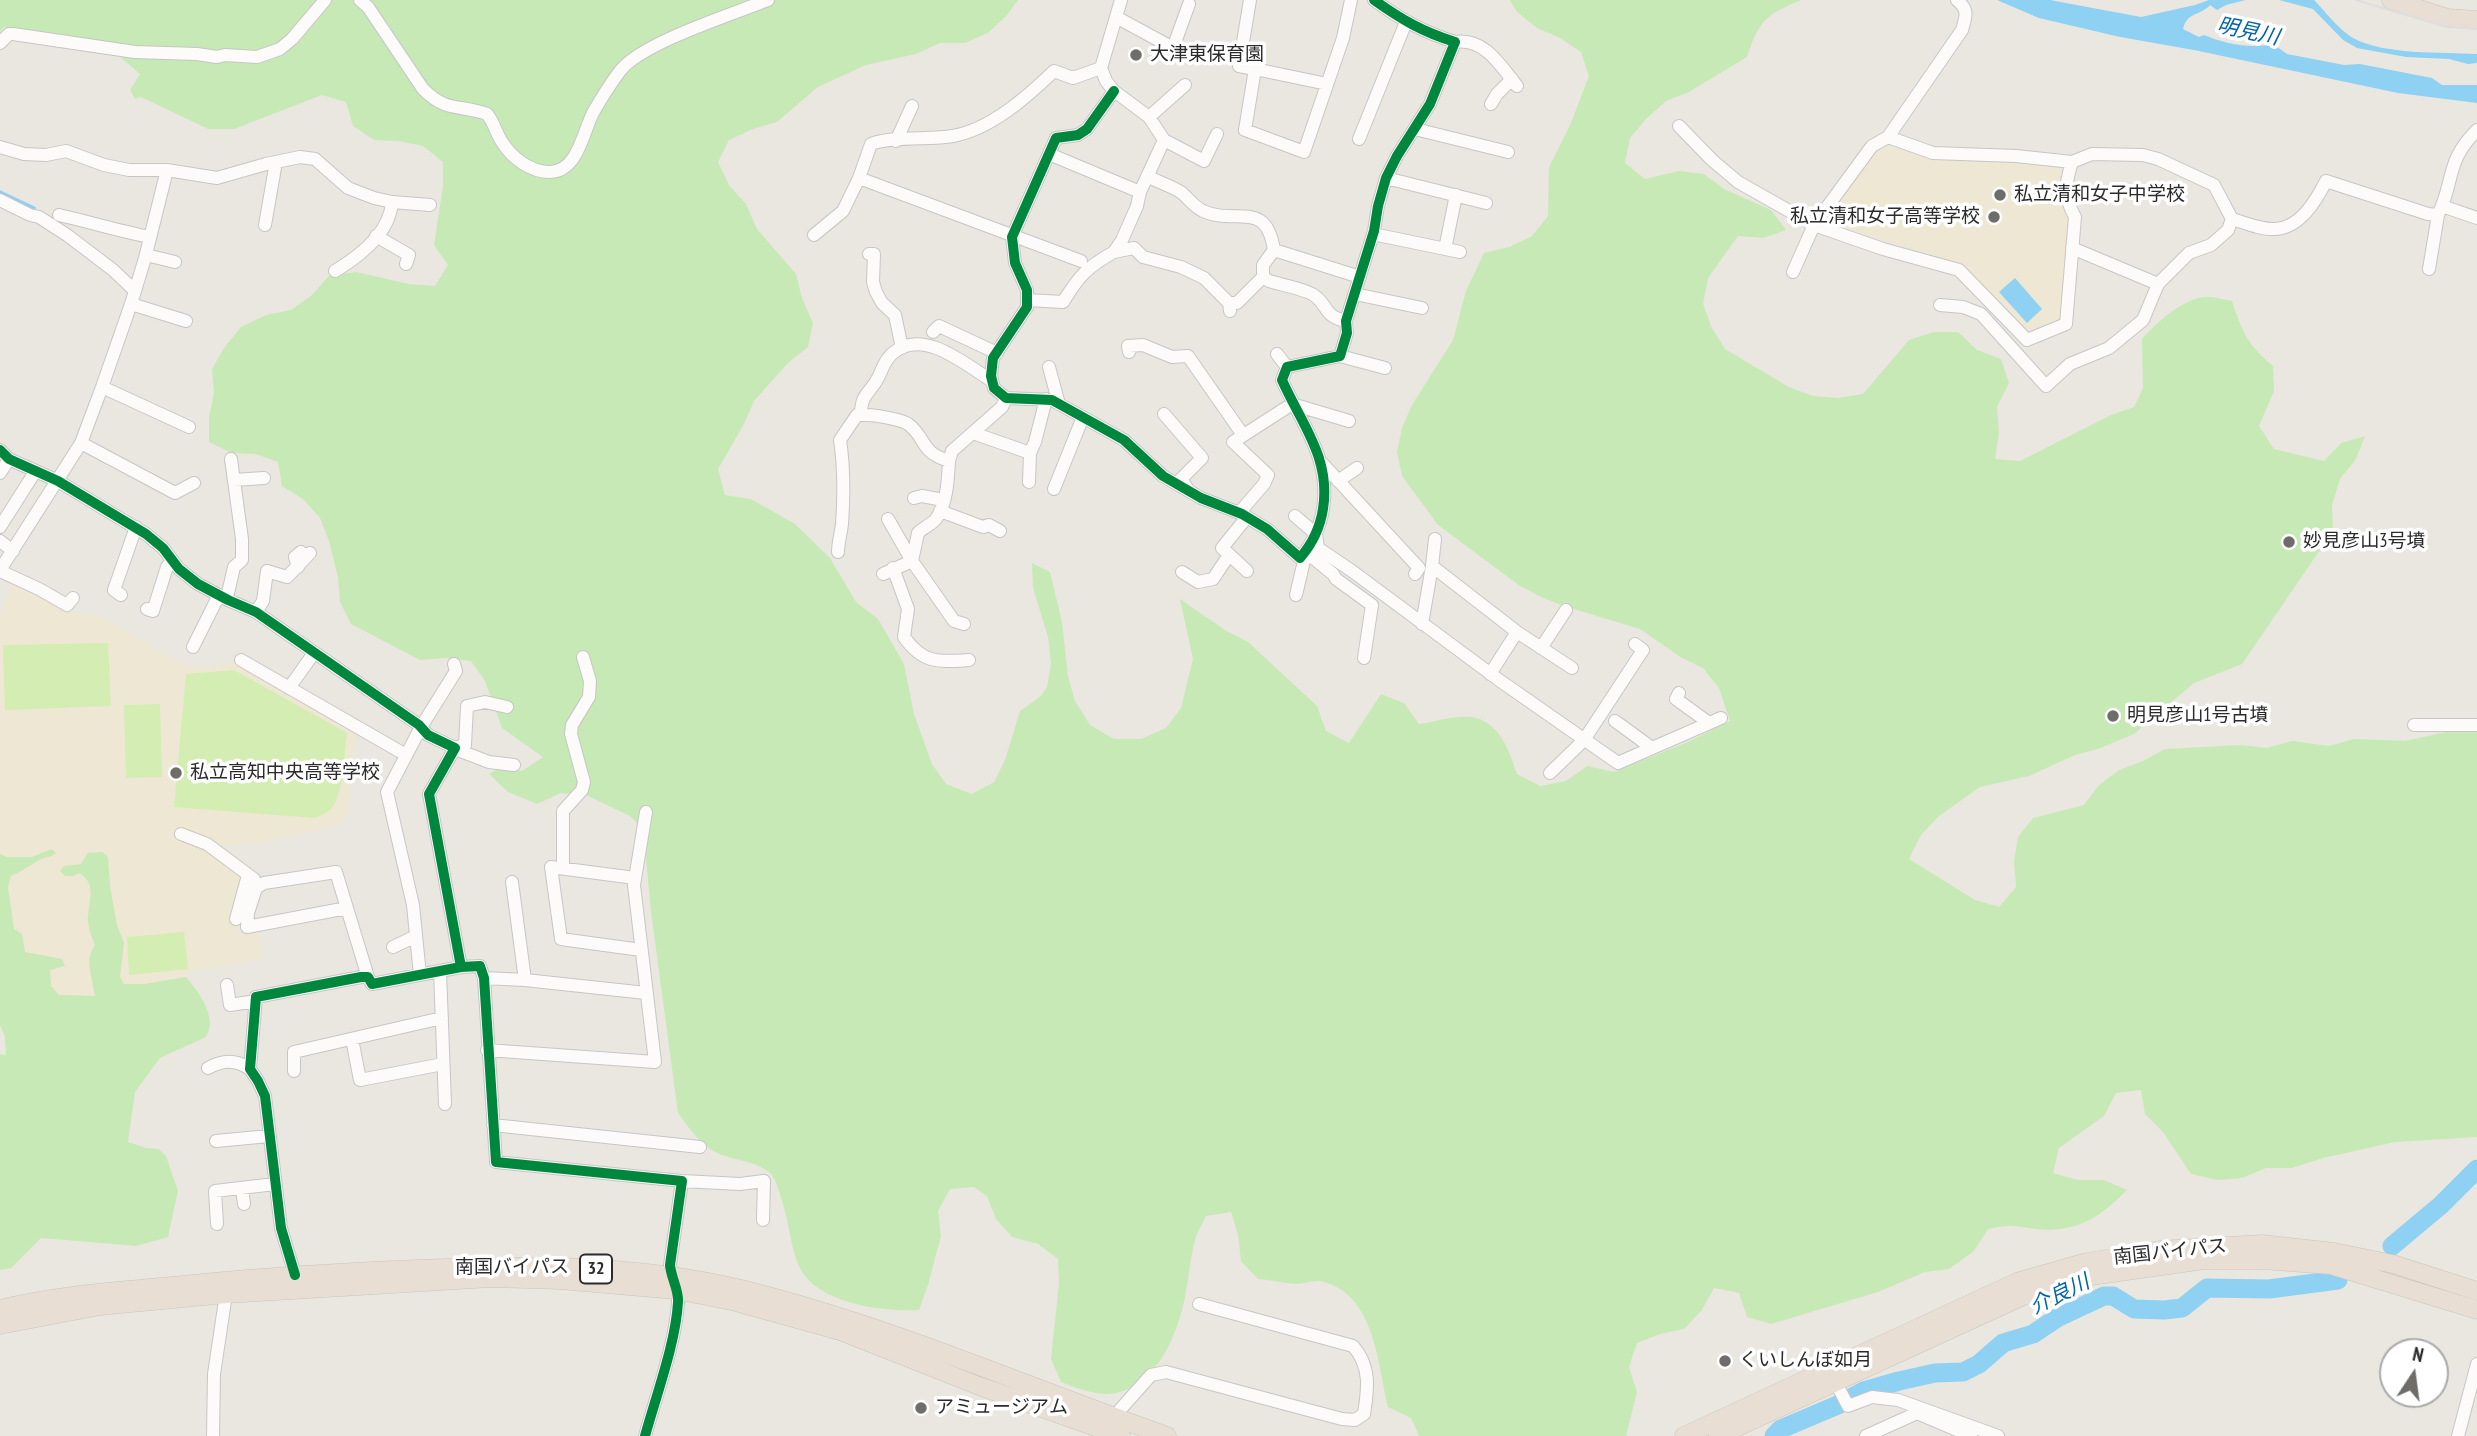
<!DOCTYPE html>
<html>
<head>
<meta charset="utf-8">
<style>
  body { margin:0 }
  #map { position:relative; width:2477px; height:1436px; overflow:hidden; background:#eae7e0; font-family:"PT Sans Narrow",sans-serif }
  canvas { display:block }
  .north { position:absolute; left:2379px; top:1338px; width:70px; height:70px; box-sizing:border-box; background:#fff; border:2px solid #aaa; border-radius:50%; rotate:13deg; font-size:19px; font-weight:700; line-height:28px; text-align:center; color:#2b2b2b }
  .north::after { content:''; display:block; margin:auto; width:24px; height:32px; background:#6e6d6a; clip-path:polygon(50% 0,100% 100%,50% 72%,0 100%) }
</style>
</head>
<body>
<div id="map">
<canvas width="2477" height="1436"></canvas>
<div class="north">N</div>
</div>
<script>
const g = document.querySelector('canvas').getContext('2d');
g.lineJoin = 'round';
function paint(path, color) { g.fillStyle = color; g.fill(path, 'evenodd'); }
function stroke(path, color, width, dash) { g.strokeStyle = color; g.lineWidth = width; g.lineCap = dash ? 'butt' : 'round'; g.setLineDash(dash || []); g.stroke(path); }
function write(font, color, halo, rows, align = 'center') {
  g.font = font + ' "PT Sans Narrow","Noto Sans JP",sans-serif'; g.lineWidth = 7; g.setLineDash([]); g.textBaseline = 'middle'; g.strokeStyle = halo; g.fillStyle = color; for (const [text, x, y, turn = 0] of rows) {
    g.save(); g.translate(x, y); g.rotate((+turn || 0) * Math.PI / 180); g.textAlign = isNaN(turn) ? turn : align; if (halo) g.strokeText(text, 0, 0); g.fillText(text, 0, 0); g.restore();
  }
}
paint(new Path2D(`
  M1885,146L1929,158L2060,166L2062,169L2061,197L2070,222L2060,318L2027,333L1963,265L1825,222L1869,154Z
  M12,583L69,612L101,616L187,667L238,662L357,731L347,815L334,827L251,844L207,846L238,873L242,878L240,923L237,934L258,931L263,959L187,973L170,1022H21L0,914V615Z`), '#eee7d4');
paint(new Path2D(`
  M0,0H1018L1007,15L988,33L965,43H940L916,54L866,65L818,87L777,122L753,129L729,140L718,162L729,185L746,204L757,229L796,274L802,298L813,323L808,347L788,363L754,401L744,424L718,469L725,495L751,499L795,524L830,558L856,602L878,619L904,664L914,714L932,764L946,784L972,794L994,782L1005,760L1020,711L1041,696L1047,687L1051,663L1048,637L1033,588L1032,563L1050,572L1062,622L1068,676L1075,701L1090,725L1114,739H1141L1166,728L1181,708L1193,659L1180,599L1225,630L1248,642L1317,706L1326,731L1349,743L1381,694L1404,703L1419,724C1434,722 1454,715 1470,717C1499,720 1509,750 1517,774L1540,786L1566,781L1587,766L1614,772L1690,741L1730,721L1719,688L1703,668L1682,658L1640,629L1567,607L1543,598L1520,586L1438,525L1402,476L1397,452L1402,428L1412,405L1453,340L1466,291L1484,253L1509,247L1532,236L1548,216L1549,167L1571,123L1589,76L1581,52L1560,38L1537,28L1517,12L1510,0H1801C1766,15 1759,20 1747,57L1689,92L1666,101L1646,119L1630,138L1625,163L1645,179L1679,171L1704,174L1724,189L1771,210L1786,230L1763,238L1738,236L1708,278L1703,304L1712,328L1725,349L1789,387L1813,396L1838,398L1863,394L1909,340L1933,332H1958L1977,350L2001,359L2009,383L1997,407L1999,433L1995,459L2020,461L2111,415L2134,407L2143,388L2142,339C2157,322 2185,296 2209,297C2216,297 2225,300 2232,301C2242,332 2248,345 2273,366L2274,391L2259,426L2274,449L2324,461L2341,443L2365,436L2356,459L2340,479L2332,505L2333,531L2242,664L2194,683L2134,734L2098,749L2075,755L2029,776L1980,787L1939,816L1921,835L1909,859L1975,900L1999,907L2016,887L2014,861L2018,837L2033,818L2084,805L2099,785L2119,770L2143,761L2165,749L2241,745L2267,748L2292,741L2329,746L2354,739L2405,741L2477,725V1137L2395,1142L2323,1158L2292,1168H2266L2242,1178L2217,1180L2191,1174L2163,1132L2145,1114L2141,1090L2116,1093L2104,1116L2059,1148L2053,1173L2078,1180H2104L2127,1190C2099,1218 2077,1233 2036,1229C2013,1226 2012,1224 1988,1229L1974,1251L1949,1269L1925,1272L1878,1292L1771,1324L1747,1317L1739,1293L1714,1288L1702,1310L1684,1329L1660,1334L1637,1343L1629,1367L1637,1392L1626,1436H1419L1411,1418L1388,1407C1378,1365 1375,1296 1324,1282C1315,1279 1305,1284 1296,1284C1284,1283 1271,1280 1258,1279L1241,1261L1238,1235L1231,1212L1206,1216C1202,1224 1197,1232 1195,1240C1188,1266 1188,1295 1179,1320C1169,1352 1147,1392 1108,1394C1092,1394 1077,1388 1061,1382L1051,1359L1059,1283L1058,1259L1038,1244L1012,1237L996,1219L987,1196L974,1187L950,1189L938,1211L941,1236L928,1285L919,1310C884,1312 820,1304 801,1270C791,1251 790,1228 784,1208C781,1198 777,1180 770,1173C752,1158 727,1161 710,1149C697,1140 687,1125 678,1113L651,912L646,859L648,834L630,816L586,795L561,793L537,804L508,792L489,774L501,767L522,771L543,757L502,728L485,681L471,661L445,658L420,660L351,624L340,602L338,577L329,541L320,518L303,499L282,486L278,462L256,454L232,453L209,442V418L214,393L212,369L224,348L241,327L266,315L291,310L312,295L329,276L356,272L409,284L435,286L448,265L434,245L443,186V162L423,146L398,141L374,140L353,126L346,102L322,95L234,129H208L141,97L135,99L130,90L140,74L105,44L4,27L0,32Z
  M52,849L56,853C50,858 45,857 39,860C29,866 21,872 11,876L8,887L14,929L22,934L25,952L62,959L65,966L50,970L51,986L59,995L95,996C93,980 84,959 95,945C92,938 89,930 88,922C87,905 99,884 79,873L74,876H65L60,871L64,866L81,864L88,853L102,852L108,857L110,886L117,925L124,943L120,977L124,984H145L186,977C199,992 218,1017 206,1037L160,1058L135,1092L128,1142L146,1148L159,1149L166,1156L178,1191L168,1237L136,1246L41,1238L11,1268L0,1270V1054L6,1055L5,1037L0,1025V854L7,857H32Z`), '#c7e9b6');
paint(new Path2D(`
  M108,643L111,706L5,710L3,645Z
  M234,670L347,733C344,752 344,792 333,806C328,813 321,815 314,818L174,807L186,674Z
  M160,704L162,777L126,778L124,705Z
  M184,932L188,969L129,975L127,937Z`), '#d3edb3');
paint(new Path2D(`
  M1997,0H2050L2141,17L2195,5L2209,0H2246L2226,5L2217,10L2210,5C2200,16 2187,12 2183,29L2199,37L2204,35C2225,44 2251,49 2273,44L2287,54L2344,65L2360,64L2432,78L2442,85H2477V103L2398,93L2194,50L2120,37L2039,18Z
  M2279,0H2314C2326,12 2338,29 2353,38C2384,55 2441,52 2477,54V63L2468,64L2449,59L2406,57L2357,48L2343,40L2313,9Z
  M2015,278L2042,309L2027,323L1999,292Z`), '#8ed1f2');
stroke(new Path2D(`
  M0,192L34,208`), '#8ed1f2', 3.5);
stroke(new Path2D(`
  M2392,1246L2441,1205L2477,1169
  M1849,1399L1864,1391L1899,1381L1935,1373L1963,1372L1979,1364L2003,1343L2033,1334L2057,1318L2104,1296H2113L2134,1309L2164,1310L2182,1308L2207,1288L2269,1289L2338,1280
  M1774,1436L1781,1429L1840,1404`), '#8ed1f2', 19);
const minor = new Path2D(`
  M360,0L368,7L423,89C447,113 459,104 487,114C494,122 496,133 502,142C512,158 530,172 550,172C579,171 583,130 594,111C602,97 611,83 620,71C641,43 733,14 768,0
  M1121,0L1101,68L1106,81L1114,91L1149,117L1164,140L1140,192L1137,206L1122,240L1114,252L1134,248L1143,257L1181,267L1204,278L1229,303L1230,311
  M1250,0L1239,66L1255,69L1245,130L1304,152L1343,38L1351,0
  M1116,17L1173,48L1189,4
  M1455,42C1485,38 1500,65 1517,86
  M0,43L9,34H13L135,52L197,54L217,57L225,55L257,57L280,49L292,39L325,0
  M1255,69L1327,84
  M1114,91L1087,129L1078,135L1056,138L1012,237L1015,263L1027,290V307L993,358L991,376L994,388L1006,398L1052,400L1124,440L1163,476L1201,498L1242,514L1267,529L1300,558C1313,543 1320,528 1323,509C1331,458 1302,425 1282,380L1287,367L1340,356L1347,333L1346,321L1374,231L1378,206L1386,178L1397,156L1430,104L1455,42C1423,32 1402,20 1374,0
  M1491,104L1497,94L1512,79
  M1149,117L1185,85
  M1679,126L1712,160L1738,182L1814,225L1883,249L1959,270L2027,340L2066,324L2075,217C2063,195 2065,185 2072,162
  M1415,129L1508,152
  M1888,137L1933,153L2016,156L2072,162L2092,154L2143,155L2158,159L2214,185L2232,219
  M1359,139L1406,22
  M1164,140L1204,161L1217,134
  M896,141L912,106
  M0,147L24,154L46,155L66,151L104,165L129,170H167L217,178L266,164L300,157L315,159L348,188L374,198L392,202C390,233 360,256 335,271
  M1049,154L1140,192
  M1147,176C1158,182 1172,186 1182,193C1189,199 1193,206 1203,211C1235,226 1266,198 1274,250L1360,277
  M1386,178L1486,203
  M0,200L30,215L39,217L67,235L113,270L134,290
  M392,202L430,205
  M2442,206L2477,218
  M59,215C90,222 119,231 150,237
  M265,225L276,162
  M1373,234L1460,252
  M814,235L843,211L859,178
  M376,236L409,255L406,264
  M2072,248L2158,284
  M1445,249L1456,195
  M1274,250L1263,265V277L1269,281C1282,285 1300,288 1312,294C1328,303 1323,317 1346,321
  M869,254H874L873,282L876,292L882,303L895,315L902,348
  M146,255L175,262
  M1081,261L859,178L871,144C891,136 930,140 953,136C991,129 1027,97 1054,71L1073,78L1101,68
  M2429,269L2438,215
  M1793,272L1814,225L1872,146L1888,137L1962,30C1966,16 1969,10 1957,0
  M1355,294L1422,308
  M1027,300L1063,302C1079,276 1087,267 1114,252
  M1229,303H1237L1263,277
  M131,304L186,321
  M1940,305L1963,307L1981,314L2046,386L2070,364L2109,348L2143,320L2158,284L2189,253L2211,245L2228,230L2232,219C2245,223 2262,230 2275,229C2300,228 2316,201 2326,181L2428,214L2438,215C2455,180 2445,162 2477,130
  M933,332L939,326L997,353
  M1129,352L1128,346L1143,345L1172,357L1188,356L1243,435
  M1277,354L1287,367
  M1340,356L1385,368
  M1049,367L1059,404
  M102,387L189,427
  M1164,414L1202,458L1181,479L1189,491
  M861,415C861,392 870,395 879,376C882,369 886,358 893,353C923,327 966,365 992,381
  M973,433L1030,453L1035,442L1046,399
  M81,443L175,493L194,483
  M0,450L9,459L58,481L146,534L163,548L179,569L198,584L228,600L256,612L419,725L428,735L455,748L429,794L461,967
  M1322,463L1419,568L1415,574
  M0,473L9,459
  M234,480L264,478
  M1338,481L1357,468
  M1029,482L1030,453
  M1054,489L1083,417
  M914,498L922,496L943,500
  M940,511L983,527L989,525L1000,531
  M1239,513L1264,484L1268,475L1233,442L1292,404L1349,421
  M1295,516L1316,534L1318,548L1352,571L1499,680L1618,763L1721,718
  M888,519L912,561L954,621L964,624
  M0,527L35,472
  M0,541L13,551
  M1318,548L1312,557L1333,574L1336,579L1372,605L1364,658
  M838,552C838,542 841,534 842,524C844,497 844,467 840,440L857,415C869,414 898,418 908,424C927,438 919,452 949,461L952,451L1002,407L1006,398
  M1432,566L1435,539
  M298,567L295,557L301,552
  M893,568L908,609L904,637C923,664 939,662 969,660
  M0,570L81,443L102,387L131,304L145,258L167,170
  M0,571L39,589L67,605L73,598
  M1247,571L1222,548L1247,517
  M1182,572L1198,582L1213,579L1229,555
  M883,574L912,561L918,533C923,528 932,524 936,519C947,504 948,479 949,461
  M121,595L114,590L136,527
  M1296,595L1304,561
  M147,609L153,611L167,567L172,561
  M256,612L263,601L267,571L287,577L310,553
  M1422,624L1432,566L1517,632L1572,668
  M193,647L216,601L228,593L234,567L242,560V539L231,459
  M1541,648L1566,610
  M241,660L406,755
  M1490,674L1517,632
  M289,688L314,653
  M1679,693L1676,699L1709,723
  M1615,721L1652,748
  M2414,725H2477
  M455,748L465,745L467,706L485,702L507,707
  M455,749L489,762L514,765
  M1550,773L1584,740L1643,650L1635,644
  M181,834L207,844L254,879L256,888
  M563,868V811L582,790L584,782L571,734L572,725L589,697L590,681L583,657
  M635,878L551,867L561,939L641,950
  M512,882L525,980
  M347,908L247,927L248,913L256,888L264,883L336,872L368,977
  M236,919L248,875
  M393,947L416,936
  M440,971L445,1104
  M420,975L413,905L387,792L421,727L456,671L454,664
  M484,978L525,980L646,993
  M227,985L230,1005L256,1001
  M352,1039L360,1080L443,1064
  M487,1050L655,1062L634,885L646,812
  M208,1068C223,1060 235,1059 250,1069
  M294,1071V1052L442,1018
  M493,1125L700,1147
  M216,1141L269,1136
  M682,1181L740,1184L764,1181L763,1220
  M242,1189L244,1204
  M217,1224L215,1191L275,1184
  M295,1275L281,1228L265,1096L258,1081L250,1069L256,997L361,977H368L372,984L461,967L480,966L484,978L496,1162L682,1181L670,1265C671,1278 679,1290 678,1302C676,1342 656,1396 645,1436
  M1836,1383L1848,1406L1872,1397L1898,1400L1998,1436
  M1110,1421L1151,1375L1166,1372L1342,1419L1355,1420L1364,1414C1368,1389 1371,1366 1353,1346L1199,1304
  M213,1436L214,1374L226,1294
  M1866,1436L1917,1413L1971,1436
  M2458,1436L2477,1364`);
const highway = new Path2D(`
  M2391,0L2448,18L2477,20
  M0,1309C64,1293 137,1290 203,1283C275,1276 346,1272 418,1269C526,1264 636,1264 741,1289C888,1325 1025,1386 1167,1436
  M0,1325L100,1306L226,1294L491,1278L560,1280L676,1290L736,1302L840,1331L979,1386L1121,1436
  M1684,1436L2017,1282L2087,1262L2160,1250L2262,1244L2334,1252L2393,1264L2477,1291
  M1718,1436L2023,1296L2091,1276L2204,1260H2262L2330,1265L2477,1310`);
stroke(minor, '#c7c6c6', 14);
stroke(highway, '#c5c4c1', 19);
stroke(minor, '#fcfbfa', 12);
stroke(highway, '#e9ded3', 18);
stroke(new Path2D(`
  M2356,0L2443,26L2477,29`), '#dddedf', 2);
stroke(new Path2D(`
  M1114,91L1087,129L1078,135L1056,138L1012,237L1015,263L1027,290V307L993,358L991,376L994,388L1006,398L1052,400L1124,440L1163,476L1201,498L1242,514L1267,529L1300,558C1313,543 1320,528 1323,509C1331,458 1302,425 1282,380L1287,367L1340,356L1347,333L1346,321L1374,231L1378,206L1386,178L1397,156L1430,104L1455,42C1423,32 1402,20 1374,0
  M0,450L9,459L58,481L146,534L163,548L179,569L198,584L228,600L256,612L419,725L428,735L455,748L429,794L461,967
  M295,1275L281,1228L265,1096L258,1081L250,1069L256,997L361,977H368L372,984L461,967L480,966L484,978L496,1162L682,1181L670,1265C671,1278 679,1290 678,1302C676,1342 656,1396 645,1436`), '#00873e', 10);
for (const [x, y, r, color] of [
  [1136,55,7,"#6e6d6a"],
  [2000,195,7,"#6e6d6a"],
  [1994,217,7,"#6e6d6a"],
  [2289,542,7,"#6e6d6a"],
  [2113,716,7,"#6e6d6a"],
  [176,773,7,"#6e6d6a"],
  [1725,1361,7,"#6e6d6a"],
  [921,1408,7,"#6e6d6a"]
]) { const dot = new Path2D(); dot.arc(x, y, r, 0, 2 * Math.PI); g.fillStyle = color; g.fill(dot); stroke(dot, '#fff', 2.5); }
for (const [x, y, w] of [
  [596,1269,32]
]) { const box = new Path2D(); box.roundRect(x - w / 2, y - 14.5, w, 29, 5); g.fillStyle = '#fff'; g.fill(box); stroke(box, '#2b2b2b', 2); }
write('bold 18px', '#2b2b2b', null, [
  ["32",596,1269]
]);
write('19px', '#2b2b2b', '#fff', [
  ["大津東保育園",1150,55],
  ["私立清和女子中学校",2014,195],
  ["私立清和女子高等学校",1980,217,"right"],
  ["妙見彦山3号墳",2303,542],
  ["明見彦山1号古墳",2127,716],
  ["私立高知中央高等学校",190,773],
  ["くいしんぼ如月",1739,1361],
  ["アミュージアム",935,1408]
], 'left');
write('19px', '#2b2b2b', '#fff', [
  ["南国バイパス",2170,1252,-6],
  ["南国バイパス",512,1268]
]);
write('italic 21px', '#0164a9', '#fff', [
  ["明見川",2248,32,12],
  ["介良川",2060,1295,-26]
]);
</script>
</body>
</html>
